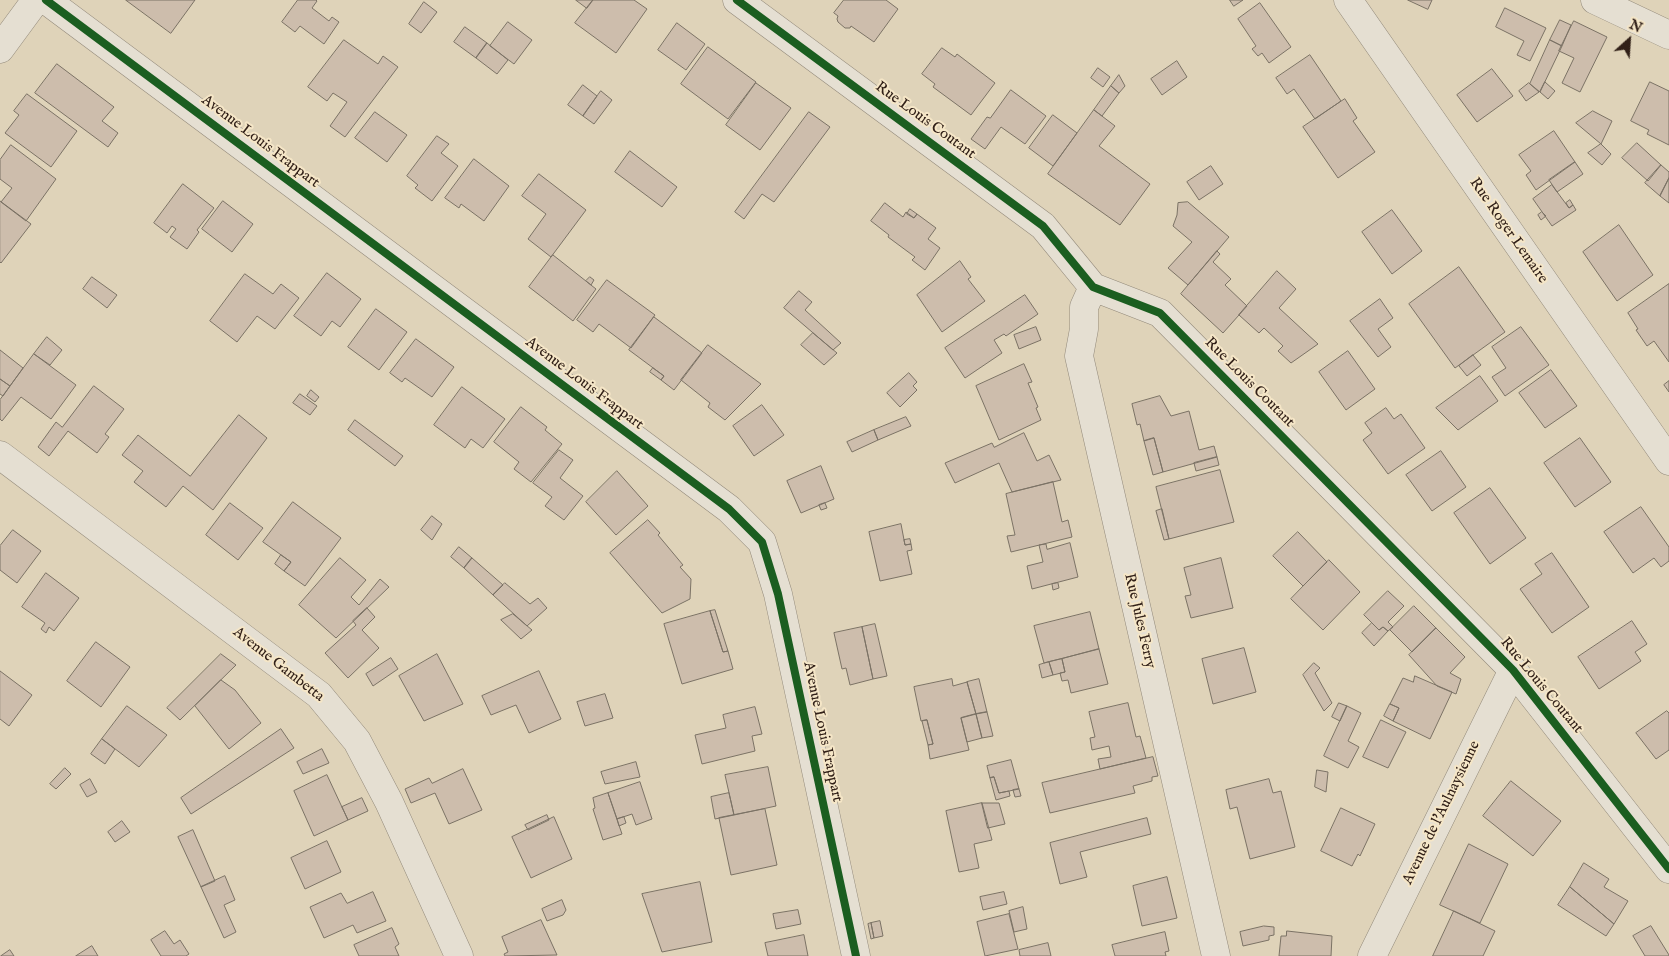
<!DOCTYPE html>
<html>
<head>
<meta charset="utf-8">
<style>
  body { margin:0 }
  #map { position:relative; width:1669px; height:956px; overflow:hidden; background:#dfd3b9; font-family:"IM FELL English",serif }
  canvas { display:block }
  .north { position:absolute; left:1604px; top:15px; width:50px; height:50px; -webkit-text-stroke:4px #f5e6c7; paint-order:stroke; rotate:26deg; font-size:14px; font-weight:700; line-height:20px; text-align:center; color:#312018 }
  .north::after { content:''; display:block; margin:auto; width:18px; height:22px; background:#312018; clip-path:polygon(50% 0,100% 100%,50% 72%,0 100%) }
</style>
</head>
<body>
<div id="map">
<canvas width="1669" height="956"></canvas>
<div class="north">N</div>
</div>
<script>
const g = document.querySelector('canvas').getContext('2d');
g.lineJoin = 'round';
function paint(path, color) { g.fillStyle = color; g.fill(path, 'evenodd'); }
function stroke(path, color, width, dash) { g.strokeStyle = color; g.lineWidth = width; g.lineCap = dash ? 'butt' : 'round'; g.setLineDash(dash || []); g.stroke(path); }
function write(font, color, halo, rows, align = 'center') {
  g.font = font + ' "IM FELL English",serif'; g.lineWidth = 4; g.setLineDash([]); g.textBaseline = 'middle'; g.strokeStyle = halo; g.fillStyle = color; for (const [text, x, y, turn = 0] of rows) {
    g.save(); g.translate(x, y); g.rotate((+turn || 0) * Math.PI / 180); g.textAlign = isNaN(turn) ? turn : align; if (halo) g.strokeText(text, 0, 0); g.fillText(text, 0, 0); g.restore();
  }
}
const building = new Path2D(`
  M126,0H195L171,33Z
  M298,0H316L317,1L312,8L329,21L332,17L339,22L324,44L300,26L295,32L282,22Z
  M576,0H593L587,8Z
  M593,0H634L647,9L616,53L575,23Z
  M844,0H886L898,9L874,42L851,26L850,28H845L838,22L837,19L838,16L834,13Z
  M1230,0H1243L1234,6Z
  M1408,0H1432L1428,9Z
  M424,2L437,12L421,33L409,24Z
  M1260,3L1291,47L1269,63L1262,53L1258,56L1252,49L1256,46L1238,19Z
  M1505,8L1546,28L1530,61L1517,55L1524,41L1496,27Z
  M1560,20L1571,25L1562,46L1550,40Z
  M1574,21L1607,37L1580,92L1562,83L1574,58L1559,51Z
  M508,22L532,40L514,64L490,46Z
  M677,23L705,44L686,70L658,50Z
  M465,27L487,43L476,58L454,42Z
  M344,40L378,64L383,56L398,67L345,137L330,126L347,102L333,93L327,101L308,87Z
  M1550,40L1562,46L1540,92L1530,84Z
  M487,43L508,60L497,74L476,58Z
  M708,47L756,82L728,119L681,84Z
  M942,48L955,57L957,54L995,83L971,115L933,87L935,84L922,74Z
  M1310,55L1341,101L1315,119L1294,89L1287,94L1276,78Z
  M1177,61L1187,77L1162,95L1151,79Z
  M57,64L114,107L102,121L118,133L108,147L35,93Z
  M1098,68L1110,77L1103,87L1091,78Z
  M1492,69L1513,96L1477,122L1457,95Z
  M1119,75L1125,86L1119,93L1111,86Z
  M1545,82L1555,91L1548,99L1540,92Z
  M1650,82L1669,91V145L1647,134L1649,130L1631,121Z
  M756,83L791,108L760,150L726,125Z
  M1529,83L1539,92L1526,101L1519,91Z
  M583,85L597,96L583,116L568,105Z
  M1111,86L1119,93L1102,116L1094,110Z
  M1011,90L1046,116L1025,144L1001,127L985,149L971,139L987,117L990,118Z
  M601,91L612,100L594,124L583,116Z
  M27,94L77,131L51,167L5,133L19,115L14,111Z
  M1345,99L1357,118L1353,121L1375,152L1338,178L1303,127Z
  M1094,110L1115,126L1099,146L1150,184L1120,225L1048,174Z
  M1593,111L1612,121L1601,144L1576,123Z
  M375,112L407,135L387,162L355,138Z
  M809,112L830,127L774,202L762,194L744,219L735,212Z
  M1053,115L1077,133L1053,166L1029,148Z
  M1554,131L1575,162L1536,190L1526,175L1531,171L1519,155Z
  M437,136L449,144L441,153L458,166L432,201L415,188L418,185L407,176Z
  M1637,143L1661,165L1648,181L1622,158Z
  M1601,144L1611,154L1602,165L1588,153Z
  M11,145L56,179L26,221L1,202L12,188L0,179V160Z
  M630,151L677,187L662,207L615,172Z
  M474,159L509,186L484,221L461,204L459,208L445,198Z
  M1575,162L1583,174L1557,192L1549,180Z
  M1661,165L1669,172V178L1660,196L1645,183Z
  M1211,166L1223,184L1199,200L1187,182Z
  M539,174L586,210L551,257L528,239L546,214L522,196Z
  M1669,178V203L1660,196Z
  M183,184L214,208L197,230L199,232L187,249L170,237L176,229L172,226L167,233L154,223Z
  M1552,185L1569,208L1573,205L1576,210L1552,226L1533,199Z
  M1570,200L1573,205L1569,208L1566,203Z
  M0,201L31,224L1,263L0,262Z
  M223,201L253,224L232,252L202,229Z
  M1188,202L1229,237L1188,285L1168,268L1192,242L1173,226L1177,215L1178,203Z
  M885,203L903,217L906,212L914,218L917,214L936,228L928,239L940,248L925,270L912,260L915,257L888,237L889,235L871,221Z
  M910,209L917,214L914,218L907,214Z
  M1392,210L1422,251L1392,274L1362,232Z
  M1542,212L1546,216L1541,220L1538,215Z
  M1619,225L1653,275L1617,301L1583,252Z
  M1217,251L1220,254L1213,262L1231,279L1225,285L1247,306L1223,333L1181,294Z
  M553,255L596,289L573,321L529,287Z
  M960,261L971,277L968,279L985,301L942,332L917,295Z
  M1459,267L1505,332L1455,368L1409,304Z
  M1277,271L1296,289L1279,308L1318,344L1291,363L1278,351L1283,346L1264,328L1259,333L1239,315Z
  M327,273L361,299L340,327L332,321L321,336L294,316Z
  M245,274L273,294L281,284L299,298L275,329L257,316L237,342L210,321Z
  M92,277L117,295L107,308L83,289Z
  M590,277L594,280L591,285L586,281Z
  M607,280L655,315L631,348L599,324L593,332L577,320Z
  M1669,284V362L1654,341L1647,346L1636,330L1638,329L1628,313Z
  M799,291L812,302L805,310L841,343L833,350L784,308Z
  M1025,295L1038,314L1006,336L1004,334L994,340L1002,353L965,378L945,348Z
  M1380,299L1393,318L1378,329L1391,347L1378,357L1350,321Z
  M376,309L407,332L379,370L348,347Z
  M654,317L702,353L674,390L661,380L664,376L629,350Z
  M1036,327L1041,340L1019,349L1014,335Z
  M1521,327L1549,365L1505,396L1492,377L1506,368L1492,347Z
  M813,333L837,353L824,365L801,345Z
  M47,337L62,350L50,365L34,354Z
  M416,339L454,367L432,397L405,378L402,382L390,373Z
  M708,345L761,384L725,420L708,407L710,403L681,380Z
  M0,350L23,368L10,386L0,379Z
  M1348,351L1375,389L1346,410L1319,372Z
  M34,354L76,385L51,419L21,397L2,421L0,419V400Z
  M1473,355L1481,365L1467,376L1459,366Z
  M1024,364L1032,382L1028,383L1038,407L1036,408L1041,420L999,440L976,386Z
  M653,368L664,376L661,380L650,372Z
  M1551,370L1577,406L1545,428L1519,393Z
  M909,373L917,382L913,386L917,390L900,407L887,393Z
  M1480,376L1498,401L1458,430L1436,408Z
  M0,379L10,386L3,396L0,394Z
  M1669,381V392L1664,385Z
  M94,386L124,409L105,434L109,437L97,453L68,431L49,456L38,447L56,422L62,427Z
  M462,387L505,419L483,448L471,439L465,448L434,425Z
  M311,390L319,397L315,402L307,396Z
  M300,394L317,406L310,415L293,403Z
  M1160,396L1171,416L1189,411L1199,450L1214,446L1217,457L1163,472L1154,438L1144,441L1140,424L1137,425L1132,404Z
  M762,405L784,435L754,456L733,426Z
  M521,407L547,427L545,430L562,444L531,482L514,469L519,462L494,442Z
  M1386,408L1394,419L1401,414L1425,448L1388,474L1363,440L1372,433L1365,423Z
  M239,415L267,438L213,510L183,486L166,507L134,482L143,471L122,455L138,435L190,476Z
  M906,417L911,426L878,440L874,430Z
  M355,420L403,456L395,466L348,430Z
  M874,430L878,440L852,452L847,442Z
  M1024,433L1037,461L1049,455L1061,480L1012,492L999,463L955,483L945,463L992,443L994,447Z
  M1154,438L1163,472L1153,475L1144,441Z
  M1580,438L1611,482L1575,507L1544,463Z
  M559,450L573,460L560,478L583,496L564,520L545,506L552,497L533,483Z
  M1441,451L1466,487L1432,511L1406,475Z
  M1217,457L1219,465L1196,471L1194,463Z
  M821,466L834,499L801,513L787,481Z
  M1220,470L1234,522L1169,539L1156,487Z
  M617,471L648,506L616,535L586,502Z
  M1053,482L1062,522L1068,520L1072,537L1011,552L1007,536L1015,535L1006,494Z
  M1490,488L1526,538L1490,564L1454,513Z
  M293,502L341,538L305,586L284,571L291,562L263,542Z
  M230,503L263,528L238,560L206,535Z
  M825,503L827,508L821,510L819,505Z
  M1641,507L1669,547V561L1661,567L1654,558L1633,573L1604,532Z
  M1162,509L1169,539L1164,540L1156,511Z
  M432,516L442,524L432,540L421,530Z
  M648,520L660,533L658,535L683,565L680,567L691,579L690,599L662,613L610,553Z
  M901,524L905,545L911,544L912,550L907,551L912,574L880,581L869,532Z
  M13,530L41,551L17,583L0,570V546Z
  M1298,532L1327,562L1303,586L1273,556Z
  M910,539L911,544L905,545L904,540Z
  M1070,543L1078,577L1032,589L1027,566L1043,562L1039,545L1046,544L1047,549Z
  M459,547L472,558L464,568L451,557Z
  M1552,553L1589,607L1552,633L1520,589L1542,574L1535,564Z
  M281,555L291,562L284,571L275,564Z
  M340,558L366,580L351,597L359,605L380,579L389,587L336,638L299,605Z
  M472,558L503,585L493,595L464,568Z
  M1221,558L1233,608L1191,618L1185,596L1191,595L1184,568Z
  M1329,560L1360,592L1323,630L1291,599Z
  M46,573L79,598L54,631L49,627L46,633L41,629L45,623L22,607Z
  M505,583L530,604L538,598L547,608L527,626L493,595Z
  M1058,583L1059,588L1053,590L1052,584Z
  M1388,591L1404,606L1388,622L1393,627L1388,631L1383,627L1379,630L1364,615Z
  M1414,606L1436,628L1412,652L1390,630Z
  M367,608L375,617L362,630L379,648L348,678L325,653L356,625L353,621Z
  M715,610L728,651L723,652L710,611Z
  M710,611L723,652L728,651L733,669L682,684L664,624Z
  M1090,612L1099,649L1044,663L1034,626Z
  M513,614L532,630L521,639L501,620Z
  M1632,621L1647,644L1635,652L1641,661L1599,689L1578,657Z
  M1372,623L1379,630L1383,627L1388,631L1374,646L1362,633Z
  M875,624L887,676L873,679L862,627Z
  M862,627L873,679L850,685L846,668L842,669L834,633Z
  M1436,628L1465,657L1450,673L1461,679L1456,694L1437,686L1409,655Z
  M96,642L130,667L101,707L67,681Z
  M1244,648L1256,692L1213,704L1202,659Z
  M1099,649L1108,684L1071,693L1068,680L1062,681L1060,673L1065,672L1062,659Z
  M221,654L236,665L180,720L167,708Z
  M437,654L463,704L424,721L399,676Z
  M391,658L398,669L373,686L366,674Z
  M1062,659L1065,672L1053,675L1049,662Z
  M1049,662L1053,675L1042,678L1039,665Z
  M1314,663L1320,668L1315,673L1332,703L1324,711L1303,675Z
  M0,671L32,695L9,726L0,719Z
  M539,671L561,719L529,733L516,705L491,715L482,696Z
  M1415,676L1452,692L1430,739L1393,721L1399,708L1390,704L1403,678L1413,682Z
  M952,679L953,686L967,682L976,714L961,718L969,750L930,759L928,745L933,744L927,720L921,721L914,687Z
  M979,679L987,712L976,714L967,682Z
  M221,680L235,690L261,723L229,749L195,706Z
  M605,694L613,718L585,726L577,702Z
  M1128,703L1136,737L1140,736L1146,758L1100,769L1098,759L1111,757L1109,746L1092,750L1090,738L1095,737L1089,712Z
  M1339,703L1347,706L1340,721L1332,717Z
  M1390,704L1399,708L1393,721L1384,716Z
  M127,706L167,735L139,767L102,739Z
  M1347,706L1361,713L1348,741L1359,747L1348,768L1324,756Z
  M755,707L762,734L752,736L755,751L702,764L695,735L726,728L723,715Z
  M1667,711L1669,713V750L1656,759L1636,733Z
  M987,712L993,736L982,738L976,714Z
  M976,714L982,738L967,742L961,718Z
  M927,720L933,744L928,745L922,721Z
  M1381,720L1406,732L1388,768L1363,757Z
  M281,729L294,748L191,814L181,798Z
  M102,739L115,749L105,764L91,754Z
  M322,749L329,763L303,774L297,762Z
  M1153,757L1158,776L1152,777V781L1133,786L1135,793L1050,813L1042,783Z
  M1011,760L1019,789L999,793L994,777L990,778L987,766Z
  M636,762L640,777L605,784L601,772Z
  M768,767L776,806L734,815L725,775Z
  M65,768L71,774L56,789L50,784Z
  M463,769L482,810L449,824L435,793L411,803L405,789L429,778L432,783Z
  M1317,770L1328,772L1326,792L1315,787Z
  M327,775L348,820L314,836L294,791Z
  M994,777L999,793L1009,791L1010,796L996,800L990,778Z
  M90,779L97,792L87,797L80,785Z
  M1269,779L1273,793L1281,791L1295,847L1250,859L1237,807L1230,809L1226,790Z
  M1511,781L1561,821L1533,856L1483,816Z
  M640,782L652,819L636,825L632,814L617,819L608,793Z
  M1019,789L1021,796L1015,797L1013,790Z
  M608,793L622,834L603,840L593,809L595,808L593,798Z
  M729,793L734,815L715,819L711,797Z
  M362,798L368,811L348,820L342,807Z
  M982,803H999L1005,824L988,828Z
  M982,803L992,840L974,844L979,868L959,872L946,811Z
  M1341,808L1375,824L1360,856L1358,854L1352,866L1321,851Z
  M765,809L777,865L731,875L719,818Z
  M547,815L549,820L528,830L525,825Z
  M554,817L572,859L531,878L512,837Z
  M624,817L626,823L619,826L617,819Z
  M1147,818L1151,834L1080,852L1087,877L1060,884L1050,843Z
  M122,821L130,832L115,842L108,832Z
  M193,830L215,881L201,887L178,837Z
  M327,841L341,872L305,889L291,858Z
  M1469,844L1508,864L1480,923L1440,905Z
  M1584,863L1609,879L1604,887L1628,901L1614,924L1570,887Z
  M225,876L235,900L224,905L236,932L224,938L201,887Z
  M1167,877L1177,918L1142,926L1133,886Z
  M700,882L712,942L662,952L642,894Z
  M1570,887L1614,924L1606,936L1558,905Z
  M373,892L386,921L357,933L353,925L324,938L310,907L341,893L347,903Z
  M1004,892L1007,904L983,910L980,897Z
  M562,900L566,910L563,915L547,921L542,909Z
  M1023,907L1027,929L1014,932L1009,911Z
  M798,910L801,924L776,929L773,914Z
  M1454,911L1495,931L1483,956H1433Z
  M1009,914L1018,949L985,956L977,922Z
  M541,920L557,955L505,956L504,954L508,952L502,937Z
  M880,921L883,936L874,938L871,923Z
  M871,923L874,938L871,939L868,924Z
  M1264,926L1274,927V935L1269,936V940L1243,946L1240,932Z
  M1651,926L1669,955V956H1645L1633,936Z
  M392,928L399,944L395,947L399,956H359L354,945Z
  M165,931L174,944L180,940L189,954L186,956H161L151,940Z
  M1287,931L1332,936L1331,956H1279L1281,936H1286Z
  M1165,932L1169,951L1165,952L1166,956H1115L1112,945Z
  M804,935L808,956H768L765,943Z
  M1048,943L1051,956H1020L1019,950Z
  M92,946L98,956H76Z
  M10,950L14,956H1Z`);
paint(building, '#cdbdac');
stroke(building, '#7b7265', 1);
const street = new Path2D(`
  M46,0L729,509L762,542L778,594L856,956
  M737,0L1043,226L1093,287L1160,313L1513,670L1669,869
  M1348,0L1669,461
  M1595,0L1669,35
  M0,49L36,0
  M1093,287L1084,307V329L1079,356L1216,956
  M0,455L319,695L357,741L389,802L459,956
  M1372,956L1513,670`);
stroke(street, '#938a7b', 29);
stroke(street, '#e5dfd2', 28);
stroke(new Path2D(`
  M46,0L729,509L762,542L778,594L856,956
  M737,0L1043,226L1093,287L1160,313L1513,670L1669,869`), '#1b5e20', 8);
write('15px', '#312018', '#f5e6c7', [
  ["Rue Louis Coutant",925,121,36],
  ["Avenue Louis Frappart",260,142,37],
  ["Rue Roger Lemaire",1508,231,55],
  ["Rue Louis Coutant",1249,383,45],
  ["Avenue Louis Frappart",584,384,37],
  ["Rue Jules Ferry",1139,621,77],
  ["Avenue Gambetta",278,665,38],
  ["Rue Louis Coutant",1541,686,50],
  ["Avenue Louis Frappart",822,732,78],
  ["Avenue de l'Aulnaysienne",1442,813,-64]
]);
</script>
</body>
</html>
